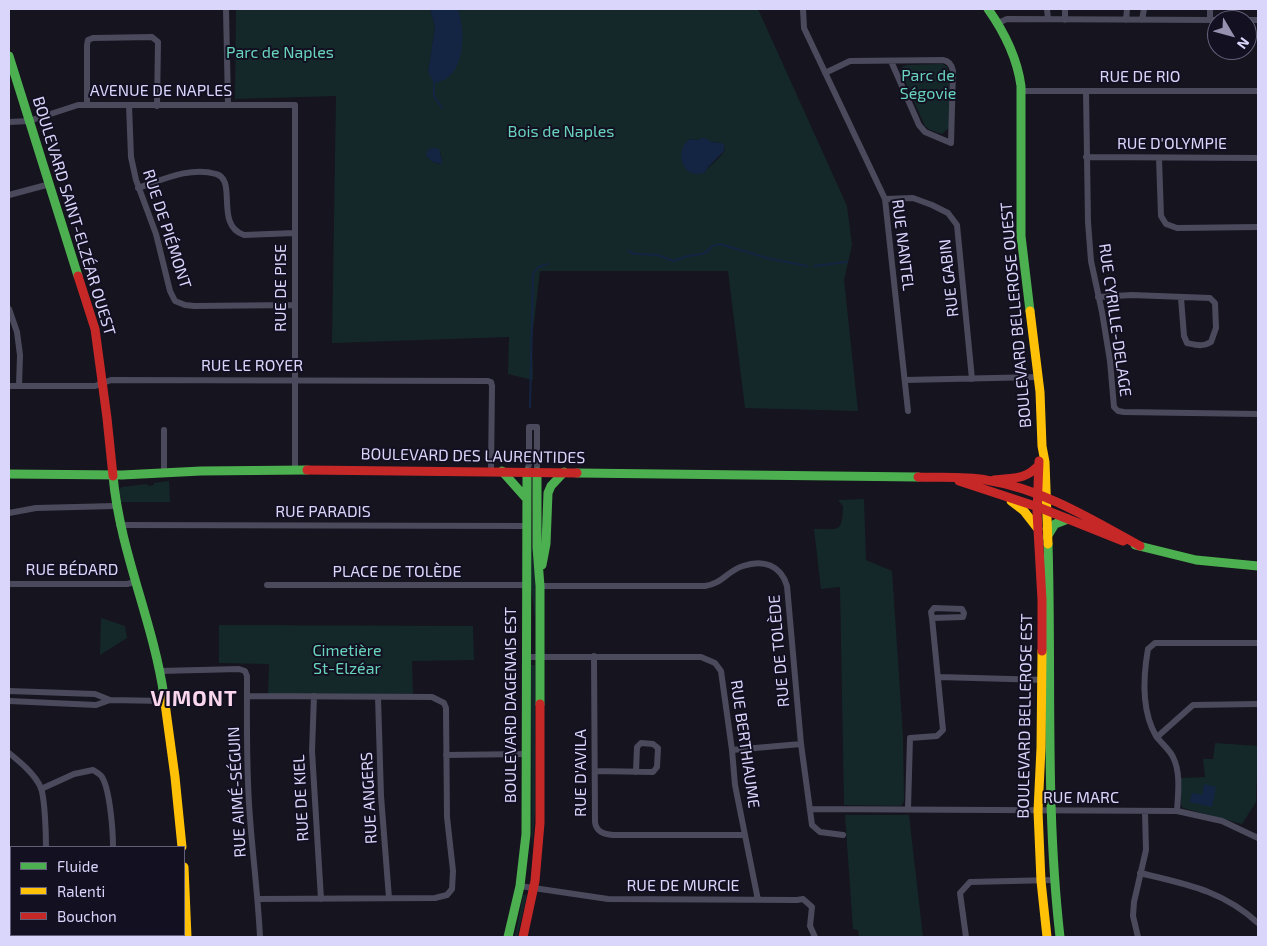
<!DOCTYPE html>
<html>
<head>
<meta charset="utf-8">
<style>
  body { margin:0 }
  #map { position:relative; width:1267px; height:946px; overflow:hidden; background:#16141e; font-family:"Exo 2",sans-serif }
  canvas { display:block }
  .frame { position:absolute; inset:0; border:10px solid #dad5fb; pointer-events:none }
  .legend { position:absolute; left:10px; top:846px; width:175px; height:90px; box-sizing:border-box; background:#131022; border:1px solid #635f79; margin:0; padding:6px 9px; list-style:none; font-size:15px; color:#dad5fb }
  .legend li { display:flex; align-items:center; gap:10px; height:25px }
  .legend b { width:25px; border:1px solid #635f79 }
  .north { position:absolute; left:1207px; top:10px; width:50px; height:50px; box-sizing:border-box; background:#131022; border:1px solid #635f79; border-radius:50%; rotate:127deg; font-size:14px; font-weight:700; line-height:20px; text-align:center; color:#dad5fb }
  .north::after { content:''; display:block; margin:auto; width:18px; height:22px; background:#9591ae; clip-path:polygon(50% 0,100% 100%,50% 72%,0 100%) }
</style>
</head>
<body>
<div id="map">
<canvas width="1267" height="946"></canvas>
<div class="frame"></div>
<ul class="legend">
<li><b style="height:6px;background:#4caf50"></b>Fluide</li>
<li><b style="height:6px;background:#ffc107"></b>Ralenti</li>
<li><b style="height:6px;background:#c62828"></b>Bouchon</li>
</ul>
<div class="north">N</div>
</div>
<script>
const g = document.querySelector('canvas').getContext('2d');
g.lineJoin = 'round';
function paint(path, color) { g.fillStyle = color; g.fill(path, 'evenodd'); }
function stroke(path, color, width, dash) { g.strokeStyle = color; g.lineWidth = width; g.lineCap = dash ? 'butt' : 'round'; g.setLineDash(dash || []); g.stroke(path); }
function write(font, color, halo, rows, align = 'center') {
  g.font = font + ' "Exo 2",sans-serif'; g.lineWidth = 4; g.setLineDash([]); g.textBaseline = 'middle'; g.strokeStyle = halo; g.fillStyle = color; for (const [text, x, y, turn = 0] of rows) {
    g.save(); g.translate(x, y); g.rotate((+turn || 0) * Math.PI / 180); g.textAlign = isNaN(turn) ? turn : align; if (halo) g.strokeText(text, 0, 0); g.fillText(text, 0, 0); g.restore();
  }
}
paint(new Path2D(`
  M236,9H430L435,27L428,72L462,32L458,9H758L847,206L852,245L844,280L858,411L745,408L728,271H540L532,339L533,380L508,374L509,337L332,343L336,96L235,99ZM702,138L711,142L722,143L725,149C721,159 710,164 704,173L684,166C680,156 683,147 690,139L698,140ZM440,152L442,161L439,164L433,162L426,156Z
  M943,64L947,67L949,72V128L942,134L930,130L925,126L900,70L902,67L907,65Z
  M169,481L170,502H120L122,497L120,496L119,490L122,487L147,484L148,486L154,485V483Z
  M864,499L866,560L892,571L903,736L904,801L901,806L844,805L840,587L821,589L814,529C840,529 842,533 843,506L838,500Z
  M531,546L535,575V619L531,587Z
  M101,618L125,626L127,638L100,655Z
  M219,625L473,626L474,660L412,661L413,695L268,694L269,664L219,663Z
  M531,665H535V811L532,852Z
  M1215,743L1258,746L1256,802L1242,824L1183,808L1181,805V778L1205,777L1203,759H1213Z
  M845,815H909L923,937H859L858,930L853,929Z
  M523,895H527L517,937H515Z`), '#142829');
paint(new Path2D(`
  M430,9H458C466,33 466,79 434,83L428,72L435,27Z
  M702,138H705L711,142L722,143L724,145V151L709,166L704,173C681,180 674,149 690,139L698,140Z
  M431,148H437L439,150L442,161L441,164L433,162L426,156L427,151Z
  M1204,784L1216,787L1212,807L1190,802L1192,793L1202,795Z`), '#142543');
stroke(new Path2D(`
  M434,83V96L442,108
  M628,251L635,254L658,255L673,261L688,256L702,254L707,252L712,246L720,244L771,259L807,266
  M814,266L847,262
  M530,407L533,275C536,267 540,266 548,264`), '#142543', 2);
stroke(new Path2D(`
  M226,9L228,105
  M803,9L804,28L885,199L908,411
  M1047,9L1048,19
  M1210,9V20
  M1065,20V9
  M1126,20L1127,9
  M1142,20L1144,9
  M1247,20H1258
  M998,23L1007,19L1217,20
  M825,73L850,61L943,60C949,61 952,65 953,71L951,143L925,132L919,125L891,61
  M1021,91H1258
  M1086,91L1088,222L1091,261L1102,312L1110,361L1114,407L1118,411L1124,412L1258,414
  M87,105V45L88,40L93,38L152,37L158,42L157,106
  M129,105L131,157L136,180L156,234L170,291L175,301L185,305L194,306L295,305
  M9,122L29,121L78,105H295V470
  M1086,157L1258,158
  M1159,158L1161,216L1166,224L1177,228L1258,227
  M138,188C162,180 190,166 216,174C238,180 214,225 244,235L295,233
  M9,195L50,184
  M885,199L913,198L932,205L948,213L957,225L972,379
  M1098,297L1132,295L1210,298L1215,303L1216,328L1211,342C1203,347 1196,345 1187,343L1184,336L1181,298
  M9,309L17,332L20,355L19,386
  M905,380L1038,377
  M9,386H95L111,380L488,381L491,382L492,386L491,471
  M164,430V472
  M527,472L529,464V427H537V472
  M9,513L36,508L115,506
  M119,525L526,526
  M9,584H127L135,582
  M267,585H526
  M540,586H705C722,584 727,571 743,566C763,559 781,565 787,586L801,744L812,825L820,832L843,835
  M594,656L595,822C596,832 604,834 613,835H744
  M526,657H701L715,663L721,671L732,750L735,785L758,900
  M160,671L239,669L245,671L247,676C247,723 246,771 250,818C253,858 258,897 260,937
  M939,677L1045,680
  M9,691L95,694L110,700
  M247,696L432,697L444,703L446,708L447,817L453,871L452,889L447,895L435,898L258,899
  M314,696L312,751L321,899
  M378,697L381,796L389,898
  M9,701L96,705L110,700L164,701
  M1157,737L1193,705L1258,704
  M732,750L801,744
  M9,753C20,762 35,774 41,788C45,800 46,834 46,847
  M446,755L526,754
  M595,771L653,772L657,767L658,748L653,744L641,743L637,747L636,772
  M41,789L74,774L93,770C96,772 100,774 102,777C110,790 113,831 113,847
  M810,809L1177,811L1222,821L1258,838
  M908,809L910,738L937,736L943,730L932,618L931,612L934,608L962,609L964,613L963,617L932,618
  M1177,811C1178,794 1181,773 1173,757C1169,749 1161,743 1156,736C1141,710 1143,677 1148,649L1155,643H1258
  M1140,873C1185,884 1222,890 1258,923
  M520,886L608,899L797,900L803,899L812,907L810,926L815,937
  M9,922L11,924
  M41,935L157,937
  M9,937L11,931
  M966,937L960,893L970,882L1053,880
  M1138,937L1133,916L1134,902L1146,850L1145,812`), '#4b4a5d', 6);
stroke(new Path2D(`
  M988,9C1005,33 1017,57 1021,86V236L1030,311
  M9,56L78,276
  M502,471L526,498
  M537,472V548L540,586V704
  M577,473L918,477
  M9,474L122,475L201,471L307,470
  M113,476C120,552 153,621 164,696
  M1047,537L1055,524L1068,519
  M1048,544C1052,675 1045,806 1060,937
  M1135,545L1196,560L1258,566
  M542,565L546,544L548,493L551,486L564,472
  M508,937L520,886L526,834L527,472`), '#4caf50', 9);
stroke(new Path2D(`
  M1030,311L1040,392L1042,446L1045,462L1048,544
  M1011,501L1024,511L1038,529
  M1042,651L1041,748L1038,811L1041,881L1047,937
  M164,696L175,777L182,847
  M184,867L187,937`), '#ffc107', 9);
stroke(new Path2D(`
  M78,276L95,329L107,418L113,476
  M1039,461L1037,512L1042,600V651
  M307,470L577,473
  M918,477C941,478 964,476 986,480C1043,489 1091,519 1140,546
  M994,480C1014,477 1024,481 1039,465
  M959,481L1038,507L1123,541
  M523,937L535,881L540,823V704`), '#c62828', 9);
write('16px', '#68d4bb', '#131022', [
  ["Parc de Naples",280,53],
  ["Parc de",928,76],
  ["Ségovie",928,94],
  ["Bois de Naples",561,132],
  ["Cimetière",347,651],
  ["St-Elzéar",347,669]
]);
write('16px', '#dad5fb', '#131022', [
  ["RUE DE RIO",1140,77],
  ["AVENUE DE NAPLES",161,91],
  ["RUE D'OLYMPIE",1172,144],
  ["BOULEVARD SAINT-ELZÉAR OUEST",74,216,73],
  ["RUE DE PIÉMONT",167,229,72],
  ["RUE NANTEL",903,245,83],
  ["RUE GABIN",949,278,-96],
  ["RUE DE PISE",281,288,-90],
  ["BOULEVARD BELLEROSE OUEST",1016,315,-95],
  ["RUE CYRILLE-DELAGE",1115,320,82],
  ["RUE LE ROYER",252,366],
  ["BOULEVARD DES LAURENTIDES",473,456,1],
  ["RUE PARADIS",323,512],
  ["RUE BÉDARD",72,570],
  ["PLACE DE TOLÈDE",397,572],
  ["RUE DE TOLÈDE",779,651,-95],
  ["BOULEVARD DAGENAIS EST",511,705,-90],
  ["BOULEVARD BELLEROSE EST",1025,716,-89],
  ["RUE BERTHIAUME",745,744,82],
  ["RUE D'AVILA",581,773,-90],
  ["RUE AIMÉ-SÉGUIN",237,792,-93],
  ["RUE DE KIEL",301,798,-93],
  ["RUE ANGERS",369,798,-93],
  ["RUE MARC",1081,798],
  ["RUE DE MURCIE",683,886]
]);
g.letterSpacing = '1px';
write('bold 21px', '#fbd7ed', '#131022', [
  ["VIMONT",194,699]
]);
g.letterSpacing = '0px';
</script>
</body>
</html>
